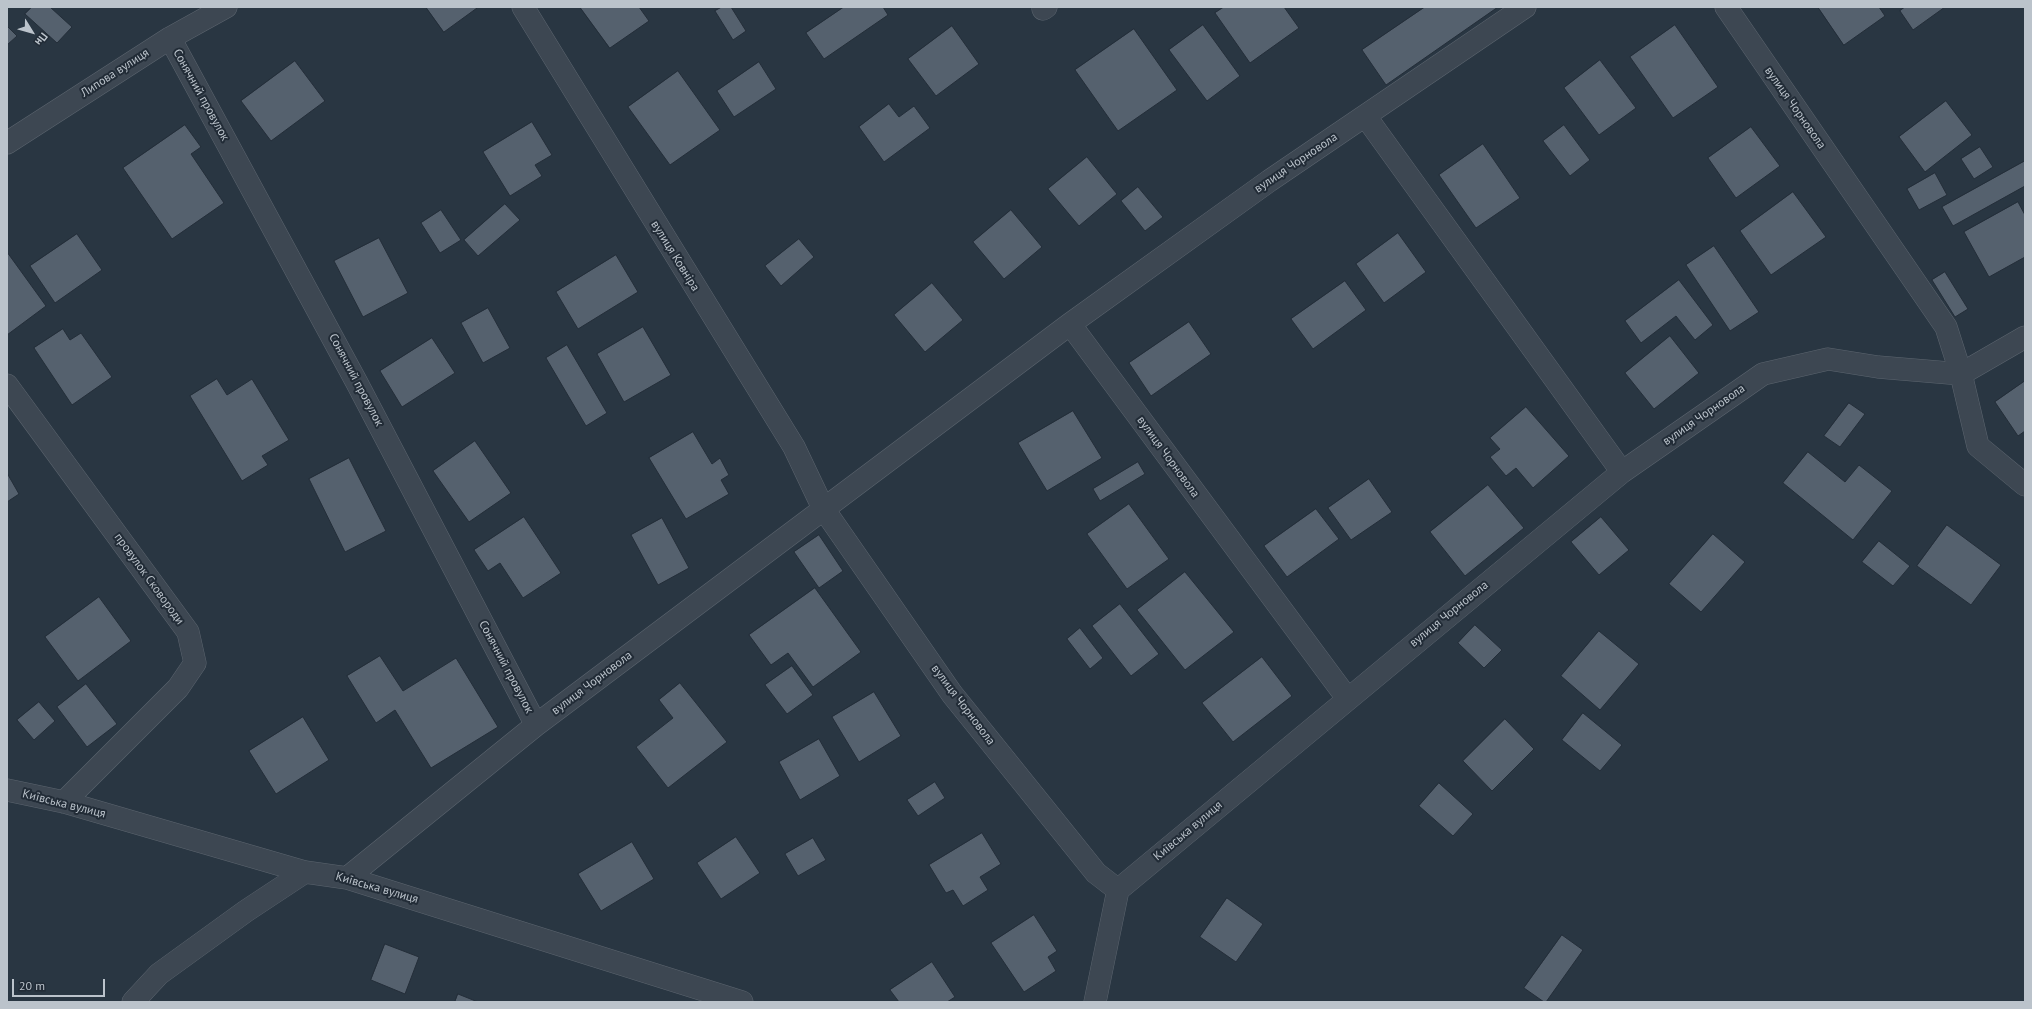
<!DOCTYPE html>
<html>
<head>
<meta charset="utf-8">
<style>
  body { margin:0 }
  #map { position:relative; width:2032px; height:1009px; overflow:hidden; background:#293642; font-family:"PT Sans",sans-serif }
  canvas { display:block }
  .frame { position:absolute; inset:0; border:8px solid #bbc3cb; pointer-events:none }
  .north { position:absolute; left:12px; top:12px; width:40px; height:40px; -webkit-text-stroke:3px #222c37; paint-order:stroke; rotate:127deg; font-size:11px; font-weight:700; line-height:16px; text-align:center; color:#bbc3cb }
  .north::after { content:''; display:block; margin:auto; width:14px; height:18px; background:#bbc3cb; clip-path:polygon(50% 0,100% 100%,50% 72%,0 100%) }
  .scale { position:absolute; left:12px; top:979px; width:93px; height:18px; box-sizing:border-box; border:2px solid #bbc3cb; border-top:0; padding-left:5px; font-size:12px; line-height:14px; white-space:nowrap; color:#bbc3cb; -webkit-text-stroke:3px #222c37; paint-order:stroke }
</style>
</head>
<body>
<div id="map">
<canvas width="2032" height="1009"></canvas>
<div class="frame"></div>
<div class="north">Пн</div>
<div class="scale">20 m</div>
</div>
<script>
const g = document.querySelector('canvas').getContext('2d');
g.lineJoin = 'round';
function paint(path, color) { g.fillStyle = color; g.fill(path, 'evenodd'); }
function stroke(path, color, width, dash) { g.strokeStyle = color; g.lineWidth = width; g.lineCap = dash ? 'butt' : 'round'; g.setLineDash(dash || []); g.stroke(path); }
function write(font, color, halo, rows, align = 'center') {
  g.font = font + ' "PT Sans",sans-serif'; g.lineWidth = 4; g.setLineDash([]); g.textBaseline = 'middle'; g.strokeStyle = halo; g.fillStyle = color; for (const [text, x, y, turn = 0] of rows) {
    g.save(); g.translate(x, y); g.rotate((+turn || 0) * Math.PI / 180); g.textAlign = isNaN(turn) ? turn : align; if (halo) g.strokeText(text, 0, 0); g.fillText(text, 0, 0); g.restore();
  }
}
const building = new Path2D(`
  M32,7H50L72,27L57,43L25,14Z
  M426,7H477V8L444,32Z
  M580,7H639L649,21L610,48Z
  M722,7H731L746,31L733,40L715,11Z
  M844,7H883L888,15L824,59L806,33Z
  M1224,7H1284L1299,28L1250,63L1215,13Z
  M1425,7H1498L1386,85L1362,50Z
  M1818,7H1879L1885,16L1844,45Z
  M1905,7H1945L1913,30L1900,11Z
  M1203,25L1240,76L1207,101L1169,50Z
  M1675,25L1718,87L1673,118L1630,57Z
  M7,26L17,36L7,45Z
  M952,26L979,64L936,96L908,59Z
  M1134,29L1177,90L1118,131L1075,70Z
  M1600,60L1636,108L1599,135L1564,88Z
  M295,61L325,101L271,141L241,101Z
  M759,62L776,89L734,117L717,91Z
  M678,71L720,130L670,165L628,107Z
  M1946,101L1972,135L1925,172L1899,137Z
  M889,104L899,117L914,106L930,128L884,162L859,127Z
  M532,122L552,155L535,165L542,176L510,196L483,152Z
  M185,125L201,147L191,154L224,203L172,239L123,168Z
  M1564,125L1590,160L1570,176L1543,141Z
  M1751,127L1780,166L1736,198L1708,158Z
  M1483,144L1520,198L1476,228L1439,175Z
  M1980,147L1993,167L1974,179L1961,159Z
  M1087,157L1117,194L1079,226L1048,189Z
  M2025,161V186L1953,226L1942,207Z
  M1935,173L1947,195L1919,210L1907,189Z
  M1138,187L1163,217L1145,231L1121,201Z
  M1793,192L1826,237L1771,275L1740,231Z
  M2018,202L2025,215V257L1989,277L1964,232Z
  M505,204L520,220L478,256L464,240Z
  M441,210L461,240L440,253L421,223Z
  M1011,210L1042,247L1004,279L973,242Z
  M1398,233L1426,272L1384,303L1356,264Z
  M77,234L102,270L55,303L30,266Z
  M379,238L408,293L363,317L334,261Z
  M799,239L814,257L781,286L765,266Z
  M1714,246L1759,312L1730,331L1686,265Z
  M7,252L46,306L7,335Z
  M616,255L638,292L578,329L556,292Z
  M1945,272L1968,309L1955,317L1932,280Z
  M1679,280L1713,325L1695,340L1676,316L1641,343L1625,321Z
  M1345,281L1366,310L1313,349L1291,319Z
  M932,283L963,320L925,352L894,315Z
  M488,308L510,348L483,363L461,323Z
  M1189,322L1211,354L1151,396L1129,363Z
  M643,327L671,375L624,402L597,354Z
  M63,329L70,340L81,333L112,377L72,405L34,348Z
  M1670,336L1699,373L1654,409L1625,373Z
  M432,338L455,373L402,407L380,371Z
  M567,345L607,413L586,426L546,358Z
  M217,379L227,395L252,379L289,440L262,456L268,465L242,481L190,396Z
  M2025,381V431L2018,436L1995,402Z
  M1849,403L1865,414L1840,447L1824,436Z
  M1526,407L1569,456L1533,488L1516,468L1506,476L1490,457L1500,449L1490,438Z
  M1073,411L1102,458L1047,491L1018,443Z
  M693,432L712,464L720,458L729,475L721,480L729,494L686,519L649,458Z
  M475,441L511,493L469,522L433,471Z
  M1808,452L1845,482L1859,465L1892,491L1853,540L1783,483Z
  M349,458L386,531L345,552L309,479Z
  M1138,462L1145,474L1100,501L1093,489Z
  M7,473L19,494L7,502Z
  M1369,479L1392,512L1351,540L1328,508Z
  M1488,485L1524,528L1465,576L1430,532Z
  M1129,504L1169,559L1127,589L1087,534Z
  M1316,509L1339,539L1287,577L1264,546Z
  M524,517L561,573L523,598L500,563L488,571L474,550Z
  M1601,517L1629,550L1599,575L1571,542Z
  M662,518L689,568L658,585L631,535Z
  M1947,525L2001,565L1971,605L1917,566Z
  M1713,534L1745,562L1701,612L1669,584Z
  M819,535L843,571L819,588L794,552Z
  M1879,541L1910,566L1893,586L1862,562Z
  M1185,572L1234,632L1185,670L1137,610Z
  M815,588L861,652L813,687L788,653L771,665L749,635Z
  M99,597L131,641L78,681L45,637Z
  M1120,604L1159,654L1131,676L1092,626Z
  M1475,625L1502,650L1484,668L1458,643Z
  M1080,628L1103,658L1090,669L1067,639Z
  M1599,631L1639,664L1600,710L1561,676Z
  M380,656L403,691L456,658L498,727L431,768L395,710L376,723L347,676Z
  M1262,657L1292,696L1233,742L1202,703Z
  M792,666L813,695L787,714L765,685Z
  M680,683L727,742L668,788L636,747L673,718L659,700Z
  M86,684L117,724L87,747L57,707Z
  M874,692L901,736L859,762L832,717Z
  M39,702L55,721L34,740L17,720Z
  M1583,713L1622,745L1600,771L1562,740Z
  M303,717L329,760L276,794L249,751Z
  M1505,719L1534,749L1492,791L1463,761Z
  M819,739L840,776L800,800L779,762Z
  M935,782L945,798L918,816L907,800Z
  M1439,783L1473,814L1453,836L1419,806Z
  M982,833L1001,864L980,877L988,890L963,906L953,890L946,893L929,865Z
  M736,837L760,873L721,899L697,863Z
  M813,838L826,860L798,876L785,854Z
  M632,842L654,879L601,911L578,874Z
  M1227,898L1263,924L1236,962L1200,937Z
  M1034,915L1057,951L1048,957L1056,971L1024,992L991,943Z
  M1562,935L1583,950L1546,1002H1544L1524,988Z
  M385,944L419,957L405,994L371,980Z
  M932,962L955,997L947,1002H899L890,990Z
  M458,994L478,1002H455Z`);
paint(building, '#55616e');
stroke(building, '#242e39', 1);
const minor = new Path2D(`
  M523,7L794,447L823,508L952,694L1096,873L1118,890
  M1726,7L1946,327L1961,374L1978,446L2025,485
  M1043,9L1046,7
  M170,38L357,383L536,725
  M1366,117L1622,472
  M7,143L170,38L226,7
  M1070,324L1347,698
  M7,385L188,632L195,663L178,688L64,802
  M7,790L64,802L305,872L347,878L742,1002
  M347,878L536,725L1070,324L1269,181L1525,7
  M133,1002L159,974L246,911L305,872
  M1095,1002L1118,890L1622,472L1763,374L1828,359L1878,367L1961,374L2025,337`);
stroke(minor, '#5c656f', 23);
stroke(minor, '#3d4752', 22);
write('12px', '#bbc3cb', '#222c37', [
  ["Липова вулиця",115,73,-33],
  ["Сонячний провулок",201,95,61],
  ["вулиця Чорновола",1795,108,55],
  ["вулиця Чорновола",1296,163,-34],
  ["вулиця Ковніра",675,256,58],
  ["Сонячний провулок",356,380,62],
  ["вулиця Чорновола",1704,415,-35],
  ["вулиця Чорновола",1168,457,54],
  ["провулок Сковороди",149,579,54],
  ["вулиця Чорновола",1449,614,-39],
  ["Сонячний провулок",506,667,62],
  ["вулиця Чорновола",592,683,-37],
  ["вулиця Чорновола",963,705,53],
  ["Київська вулиця",64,804,14],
  ["Київська вулиця",1188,831,-40],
  ["Київська вулиця",377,888,16]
]);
</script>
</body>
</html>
